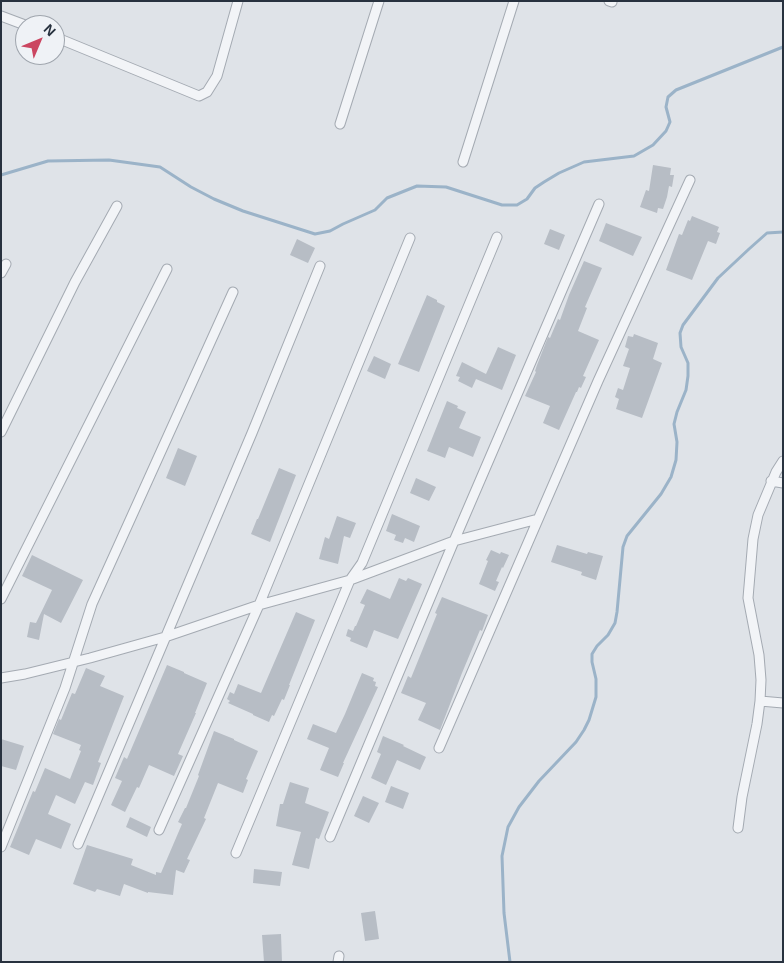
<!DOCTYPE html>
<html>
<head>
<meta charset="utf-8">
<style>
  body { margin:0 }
  #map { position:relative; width:784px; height:963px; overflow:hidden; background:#dfe3e8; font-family:Helvetica,sans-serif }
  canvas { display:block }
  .frame { position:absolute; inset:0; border:2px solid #28323f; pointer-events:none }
  .north { position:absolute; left:15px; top:15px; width:50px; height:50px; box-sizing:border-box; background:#eff2f6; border:1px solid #9fa5ad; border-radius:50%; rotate:45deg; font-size:14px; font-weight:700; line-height:20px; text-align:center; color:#28323f }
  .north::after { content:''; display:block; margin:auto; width:18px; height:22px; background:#cb4661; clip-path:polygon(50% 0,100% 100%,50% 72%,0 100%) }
</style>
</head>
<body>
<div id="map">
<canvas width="784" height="963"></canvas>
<div class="frame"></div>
<div class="north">N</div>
</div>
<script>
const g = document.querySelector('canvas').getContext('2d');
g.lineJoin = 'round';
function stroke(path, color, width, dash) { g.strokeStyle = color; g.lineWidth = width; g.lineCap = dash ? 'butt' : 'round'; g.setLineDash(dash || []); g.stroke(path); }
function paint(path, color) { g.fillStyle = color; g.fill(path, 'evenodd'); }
stroke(new Path2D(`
  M1,175L48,161L109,160L160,167L191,187L214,199L243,211L315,234L330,231L343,224L375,210L387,198L417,186L446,187L502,205H517L527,199L535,188L544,182L559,173L584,162L634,156L653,145L666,131L670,122L666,107L668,97L676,90L783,47
  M510,962L504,913L502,856L508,827L519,807L539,781L576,742L584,730L589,720L596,697V679L592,662V654L597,646L608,635L615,623L617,612L623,547L627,536L661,494L671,477L676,460L677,442L674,424L677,412L686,390L688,376V363L681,347L680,333L683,325L718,278L749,249L767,233L783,232`), '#9bb3c8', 3);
paint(new Path2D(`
  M653,165L671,168L670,175H674L672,187L669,186L667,197L663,209L658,208L657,213L640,207L646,190L649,191Z
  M692,216L719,227L717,232L720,233L716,244L708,241L692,280L666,270L679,234L682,235L688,220L690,221Z
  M606,223L642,237L633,256L599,241Z
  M550,229L565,235L559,250L544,244Z
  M297,239L315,248L308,263L290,255Z
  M584,261L602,268L585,307L587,308L578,331L599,340L583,376L586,377L581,388L579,387L577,392H576L559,430L543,423L550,406L525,396L536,372L535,371L537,365L548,337L550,338L558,319L560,320L569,295Z
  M427,295L437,300V302L445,306L419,372L398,364Z
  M634,334L658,343L653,359L662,363L642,418L616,409L619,399L615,397L618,388L623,390L630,368L623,366L629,349L625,347L628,336L633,337Z
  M498,347L516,355L502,390L476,379L472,388L458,381L460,377L456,376L462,362L486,374Z
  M374,356L391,364L385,379L367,371Z
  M447,401L458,406L457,408L466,412L459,428L481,437L473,457L449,447L445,458L427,451Z
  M178,448L197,456L185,486L166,478Z
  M279,468L296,475L270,542L251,534L257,519H258Z
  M416,478L436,487L429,501L410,493Z
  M392,514L420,526L414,542L405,538L403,543L394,540L396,535L386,531Z
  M337,516L356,523L350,538L344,536L338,564L319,559L325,537L329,539Z
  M557,545L587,554L588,552L603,556L596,580L581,575L582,572L551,562Z
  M491,550L500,554L501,552L509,555L503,568L502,567L496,581L499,582L495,591L479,584L488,561L486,560Z
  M32,555L83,580L61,623L44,614L39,640L27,637L30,622L36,623L52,590L22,576Z
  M399,578L406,581L408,578L422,584L398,639L374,630L367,648L350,641L351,638L346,636L348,629L353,631L355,626H356L365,605L360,603L367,589L390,599Z
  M442,597L488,615L482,631L480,630L462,673L440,730L418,720L426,703L401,693L408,676L411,678L437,614L435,613Z
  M296,612L315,620L289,685H290L284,700L282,699L274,716L272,715L269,722L253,715V714L228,703L230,701L227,699L230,692L234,694L238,684L261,693Z
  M167,665L184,672V673L207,683L195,713H196L178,754L183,756L174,776L149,765L139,788L137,787L125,812L111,805L122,781L115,778L124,757L127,759Z
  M86,668L105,676L100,686L124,696L98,762L101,763L93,785L85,782L75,804L56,795L48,814L71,824L61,849L36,839L29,855L10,847L33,791L35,792L45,768L70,779L81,751L79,750L81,745L53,734L59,719L61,720L72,693L75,694Z
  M362,673L374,678L373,681L376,682L375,686L378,687L343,763H344L338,777L320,770L329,748L307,739L313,724L336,733L345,714Z
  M214,731L234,739V740L258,751L246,779L248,780L243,793L218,783L204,818L206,819L187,859L190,860L184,873L176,870L173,895L148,892V893L124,884L120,896L97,889L95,892L73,884L87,845L133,859L131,865L156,875V872L161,873L182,824L178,822L185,808H186L199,776L198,775Z
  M383,736L404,745L403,746L426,757L420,770L397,760L386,785L371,778L381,754L377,752Z
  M1,739L24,746L16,770L1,766Z
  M290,782L309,788L305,803L329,812L319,839L316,838L309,869L292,865L301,832L276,826L280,804H283Z
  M391,786L409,793L403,809L385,802Z
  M363,796L379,803L369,823L354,816Z
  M130,817L151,827L147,837L126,827Z
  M254,869L282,872L280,886L253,883Z
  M375,911L379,939L365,941L361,913Z
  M281,934L282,962H264L262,935Z`), '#b7bdc5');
const street = new Path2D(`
  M609,1L612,2
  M1,16L25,25
  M55,37L199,96L207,92L217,76L238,1
  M340,124L379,1
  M463,162L514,1
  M1,273L6,264
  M1,432L75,282L117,206
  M771,481L783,483
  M1,599L167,269
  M1,678L25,674L90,658L165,637L259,605L350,580L454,541L538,519
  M760,701L783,703
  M439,748L598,381L690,180
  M738,828L742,797L757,724L760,701L761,680L759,655L748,598L753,539L758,515L776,472L783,461
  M159,830L259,605L410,238
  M330,837L454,541L599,204
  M78,844L252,433L320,266
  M1,847L65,688L92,604L233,292
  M236,853L350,580L362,563L497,237
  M338,962L339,956`);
stroke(street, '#a4aab2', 11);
stroke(street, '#f2f4f7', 9);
</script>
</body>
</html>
